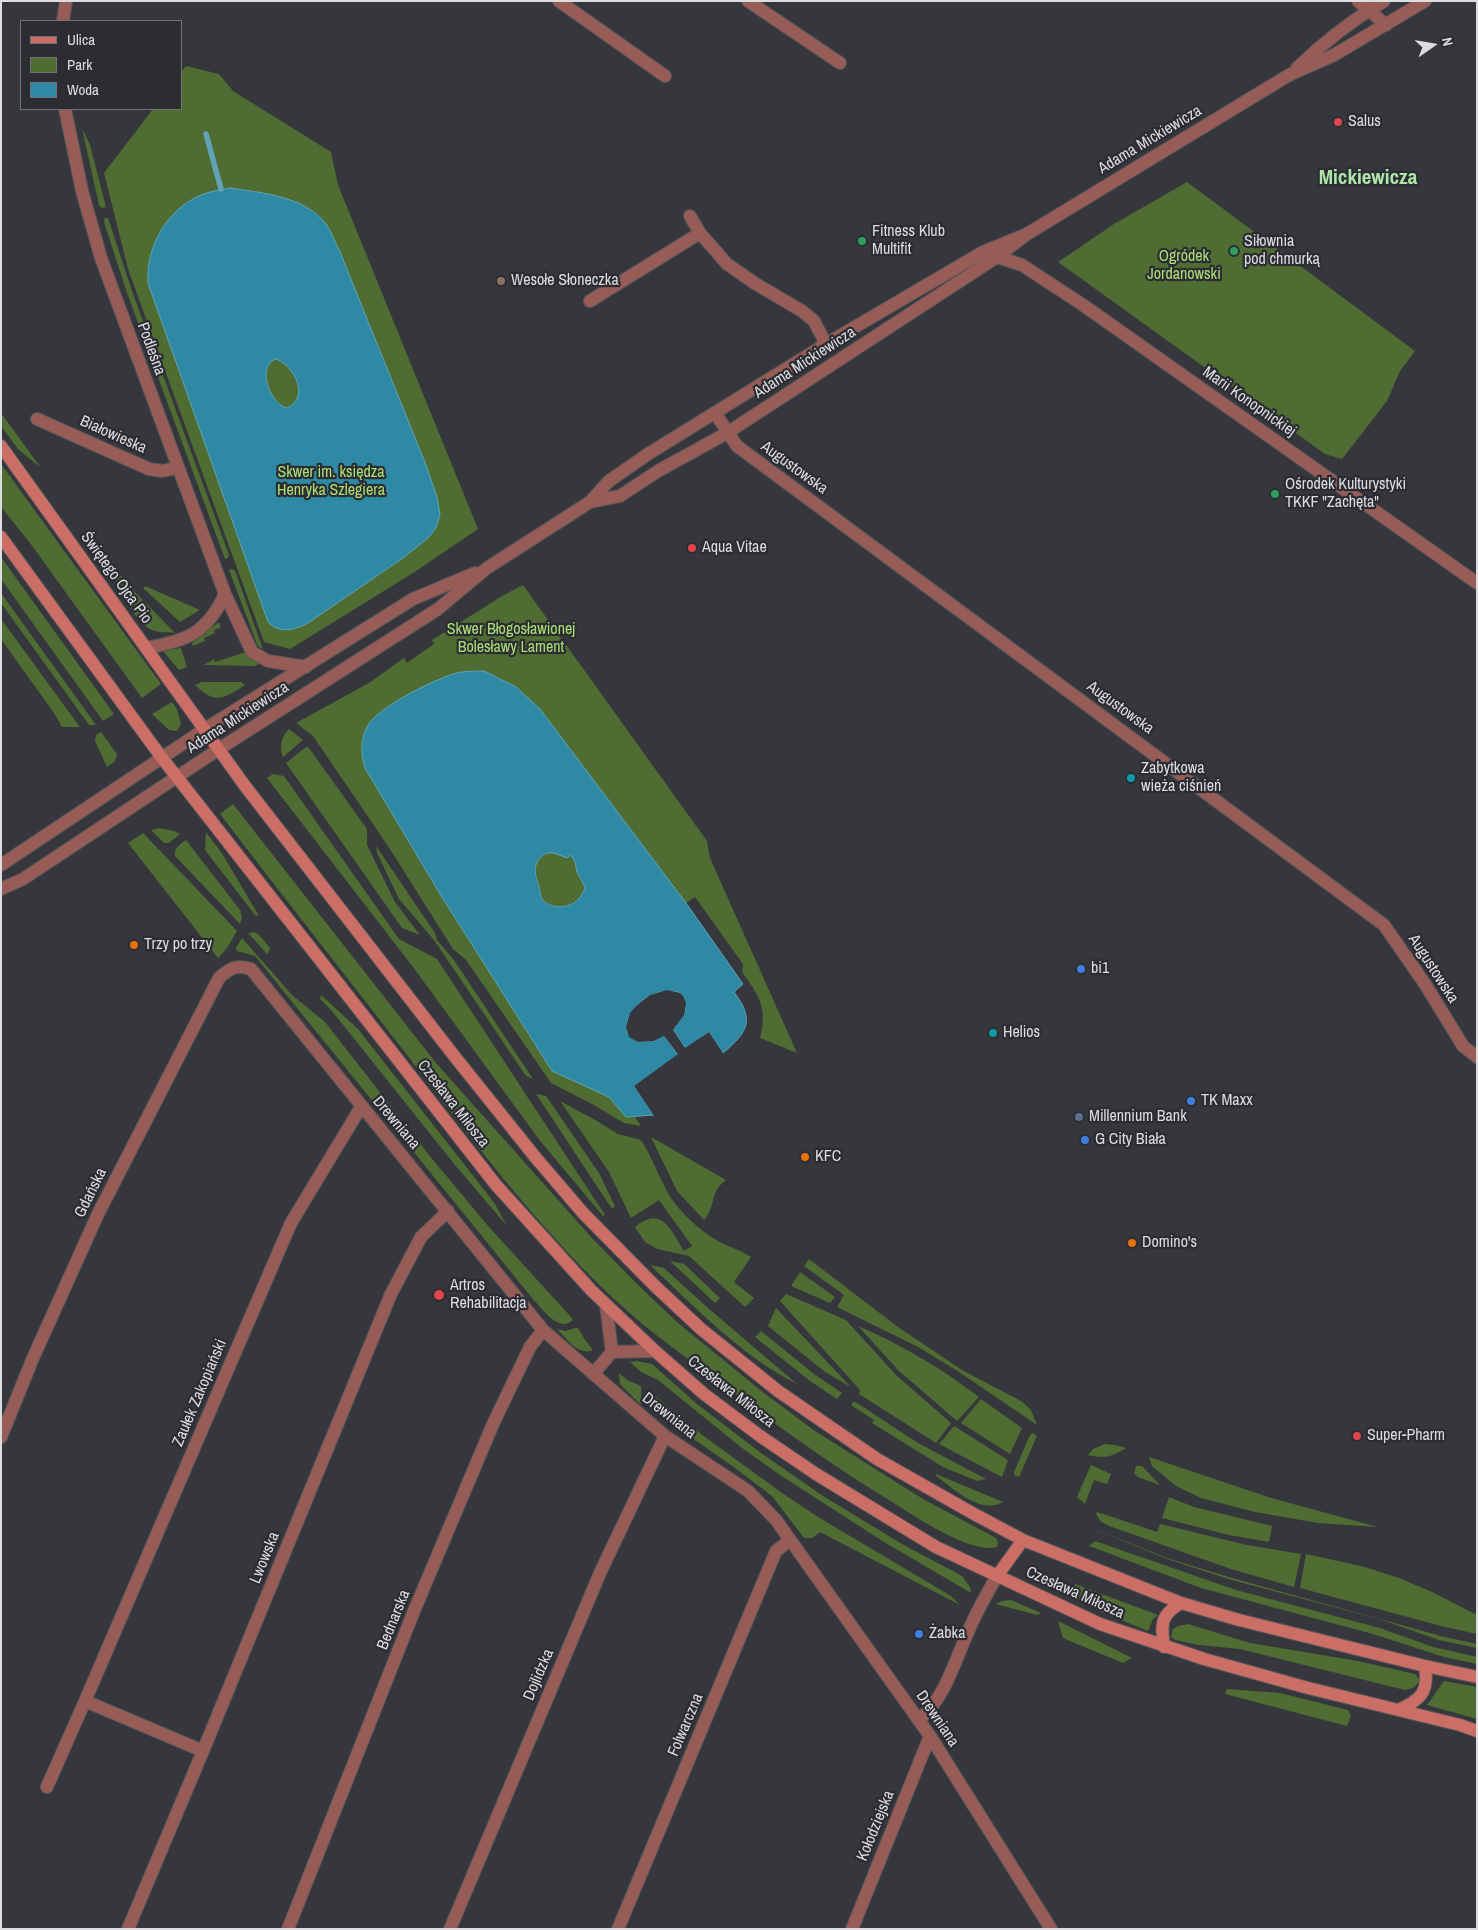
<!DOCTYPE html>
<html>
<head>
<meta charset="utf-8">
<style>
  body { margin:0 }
  #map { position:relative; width:1478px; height:1930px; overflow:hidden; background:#36373d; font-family:"Archivo Narrow",sans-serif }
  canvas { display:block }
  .frame { position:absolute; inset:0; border:2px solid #dcdde0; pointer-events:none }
  .legend { position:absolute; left:20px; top:20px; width:162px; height:90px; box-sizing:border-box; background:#2c2d32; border:1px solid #727378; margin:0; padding:6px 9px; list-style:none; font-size:15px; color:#dcdde0 }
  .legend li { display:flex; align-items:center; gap:10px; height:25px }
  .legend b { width:25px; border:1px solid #727378 }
  .north { position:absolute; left:1408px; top:20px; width:50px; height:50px; -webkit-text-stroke:4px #2c2d32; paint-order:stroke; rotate:77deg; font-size:14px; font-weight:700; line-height:20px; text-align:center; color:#dcdde0 }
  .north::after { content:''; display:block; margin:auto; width:18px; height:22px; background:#dcdde0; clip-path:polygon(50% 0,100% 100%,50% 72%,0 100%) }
</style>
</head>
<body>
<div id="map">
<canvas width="1478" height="1930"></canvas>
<div class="frame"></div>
<ul class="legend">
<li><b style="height:6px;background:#cb6e65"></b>Ulica</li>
<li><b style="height:14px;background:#4f6c32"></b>Park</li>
<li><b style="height:14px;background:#2e89a4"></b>Woda</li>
</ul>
<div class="north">N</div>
</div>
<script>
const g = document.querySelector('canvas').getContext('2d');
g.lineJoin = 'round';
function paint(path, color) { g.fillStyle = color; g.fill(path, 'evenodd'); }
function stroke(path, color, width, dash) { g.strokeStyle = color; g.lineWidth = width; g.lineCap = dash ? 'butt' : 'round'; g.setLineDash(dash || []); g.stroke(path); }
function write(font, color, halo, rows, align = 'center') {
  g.font = font + ' "Archivo Narrow",sans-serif'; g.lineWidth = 4.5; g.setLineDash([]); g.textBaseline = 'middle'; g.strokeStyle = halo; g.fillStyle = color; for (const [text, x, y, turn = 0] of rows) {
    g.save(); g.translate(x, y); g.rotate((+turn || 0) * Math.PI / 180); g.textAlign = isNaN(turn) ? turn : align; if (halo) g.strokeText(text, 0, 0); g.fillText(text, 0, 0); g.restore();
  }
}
paint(new Path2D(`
  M186,66L219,74L233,91L331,152L338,185L478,529L413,573L290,649L264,642L128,269L104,173L153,109H181V72Z
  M82,128L90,145L106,207L102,208L99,205Z
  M1187,182L1415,351L1400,371L1387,401L1342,459L1325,454L1058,262L1114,224Z
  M105,218H108L132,291L229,555L228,558L225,559L127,293L104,222Z
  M1,413L41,468L18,449L1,426Z
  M1,464L161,684L142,698L30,543L1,507Z
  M1,557L114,714L103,721L1,579Z
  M107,560L134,591L175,633C169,632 161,633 155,631C133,625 116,580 107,560Z
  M232,569L235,571L263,649L259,647L257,644L229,570Z
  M523,585L707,841L710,858L797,1053L760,1038C768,1009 759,995 742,972L743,964L695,897L686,903L362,758L365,768L440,894L552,1070L609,1097L626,1117H635L641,1126L624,1123L594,1105L551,1083L466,960L453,949L388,846L313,736L296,723L369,683L404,658L407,663L434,644L432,640L502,596Z
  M145,586L200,610L180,622L143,588Z
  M1,593L96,725H89L1,603Z
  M1,619L80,727H62L54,713L1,639Z
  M219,622L221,627L214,630L215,633L204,638L205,641L193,646L192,643Z
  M181,648L187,667L179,670L163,651Z
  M246,652L249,656L260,663L255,666L204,665L214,659L215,662Z
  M202,682H241L245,685C223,699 216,705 195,685Z
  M172,702L177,709L181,724L177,731L169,730L152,714Z
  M289,729L303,740L283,757C279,747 281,737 289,729Z
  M101,732L117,754L115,761L107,767L95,741L96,735Z
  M306,747L309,748L367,829V845L395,902L420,935L402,928L286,763Z
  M273,774L284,776L399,939L437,959L605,1215L603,1216L541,1142L413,967L267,778Z
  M233,804L436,1063L592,1238L637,1284L678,1323L764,1393L815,1431L923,1499L996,1538L998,1542L997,1547C969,1555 909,1512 884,1497C821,1458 761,1414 701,1369C671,1346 639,1323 612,1297C535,1224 468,1135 404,1051C343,972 281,894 220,814Z
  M159,828L174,831L180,834L169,843H164L151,830Z
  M206,832L223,855L259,916L255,915L205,850Z
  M143,833L237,931L227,948L218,958L128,843Z
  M186,840L240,910L242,918L240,924L175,856C174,848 179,845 186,840Z
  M376,846L435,933L437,940L454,960L533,1079L526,1076L434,940L399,899L377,853Z
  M552,852L573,856L580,879L586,887C584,893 580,898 574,902C565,909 545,909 541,896C540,894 540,891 540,889C535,871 529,858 552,852Z
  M255,932L260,936L270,948L269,952L267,954L248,933Z
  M242,938L292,995L325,1022L429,1155L489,1227L571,1317L573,1320C559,1334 541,1307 532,1298L255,956L237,951L236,948Z
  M321,995L358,1029L475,1178L495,1204L507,1226L455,1165L332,1011L320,999Z
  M536,1094L546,1096L599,1173L615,1206L612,1209Z
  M560,1101L597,1121L618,1134L641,1140C652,1157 659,1177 669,1195C679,1211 697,1228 713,1238C725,1246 739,1249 751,1257L734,1282L754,1298L745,1307L689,1256L657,1249L645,1242L635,1227C662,1204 671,1231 684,1251L692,1246L659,1200L631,1218L609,1172Z
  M651,1137L726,1180C709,1192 716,1207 704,1220L677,1191Z
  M809,1259L898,1327L962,1370L1021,1401L1031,1410L1037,1425L959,1372L918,1347L837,1307L844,1295L804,1266Z
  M670,1261L684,1264L720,1298L715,1303Z
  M650,1265L664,1268L708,1308L797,1384C741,1356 695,1307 650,1265Z
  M800,1272L835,1297L830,1303L791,1286Z
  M786,1294L846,1320L896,1375L951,1423L936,1443L859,1394L860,1390L780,1301Z
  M776,1308L851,1387L825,1372L768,1326Z
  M858,1326C902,1345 941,1368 979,1397L957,1421L898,1370Z
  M575,1328H578L585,1340L593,1350C579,1357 566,1338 557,1329L566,1331Z
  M761,1331L814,1374L842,1393L837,1399L810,1381L755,1337Z
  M637,1361L652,1364L697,1404L761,1453L823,1496L902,1544L962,1576L970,1587L971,1593L884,1542L780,1475L742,1448L658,1380L641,1372L630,1362Z
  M619,1373L627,1380L641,1386V1405L620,1384Z
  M649,1391L705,1437L782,1493L818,1517L951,1596L960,1605L820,1532L812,1538H804L772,1496L735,1468L672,1424L648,1405V1392Z
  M981,1399L1022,1428L1010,1454L961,1423Z
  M854,1401L918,1443L986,1479L977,1481L943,1467L872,1423L874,1420L851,1405Z
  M954,1426L1008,1460L1002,1477L939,1444Z
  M1033,1433L1037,1436L1019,1477L1014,1475V1472L1030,1435Z
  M1105,1444L1115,1445L1126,1448C1111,1457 1105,1459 1088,1455L1093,1449Z
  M1149,1457L1271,1498L1378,1527L1318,1523L1255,1512L1201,1498L1176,1486L1152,1466Z
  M1091,1465L1111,1474L1107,1484L1094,1480L1085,1504L1077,1497Z
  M1136,1466H1142L1160,1485L1138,1477L1134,1473Z
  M936,1474L1003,1502C980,1515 954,1489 935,1475Z
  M1169,1497L1194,1507L1272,1526L1269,1542L1229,1535L1162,1518Z
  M1097,1512L1157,1532L1160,1524L1247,1545L1301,1554L1294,1587L1231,1569L1112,1527L1101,1522L1096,1514Z
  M1076,1522L1170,1559L1232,1578L1441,1636L1477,1644V1648L1439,1640L1379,1619L1232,1580L1170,1560Z
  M1095,1541L1236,1590L1380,1628L1433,1647L1477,1657V1664L1444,1657L1373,1634L1201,1588L1089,1546Z
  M1306,1554L1365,1567L1399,1578L1432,1592L1477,1615V1634L1445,1627L1300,1588Z
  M1075,1584L1158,1615L1153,1619L1148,1631L1099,1611L1069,1595Z
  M1011,1600L1041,1613L1037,1615L996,1604L1002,1601Z
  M1058,1621L1132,1658L1123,1663L1063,1638Z
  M1188,1624L1250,1643L1358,1661L1415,1674L1419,1679V1682L1413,1688L1405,1690L1240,1649L1199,1645L1175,1640L1171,1637L1173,1629L1178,1626Z
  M1444,1681L1477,1687V1719L1427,1705Z
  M1227,1689L1280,1693L1348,1710L1351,1716L1347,1726L1225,1694Z`), '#4f6c32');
const water = new Path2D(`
  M230,188C262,193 305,196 326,224C332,232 335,243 340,252L426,465L437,497L440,515L436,528L428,538L403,558L308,623C295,630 279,634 268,622L148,283C146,249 164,215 193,199C205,192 218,190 230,188ZM276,359C295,366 310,398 287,408C271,405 255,366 276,359Z
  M484,671L516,687L540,709L686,903L743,984L734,992C755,1020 748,1032 723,1053L709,1032L686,1049L673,1030L686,1011L680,993C657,984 622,1007 627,1033L638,1042L654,1041L664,1036L678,1055L634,1086L654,1115L626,1117L609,1097L552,1071L440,894L365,768C361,755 360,740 367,727C377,707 432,681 453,674C463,671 474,671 484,671ZM547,853H554L567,858L571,855L575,862L577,872L585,887C584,893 580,898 575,902C566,909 547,909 541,897C540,894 540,889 539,886C534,873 532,860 547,853Z`);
paint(water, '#2e89a4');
stroke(water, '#62a2b6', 1);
paint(new Path2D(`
  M667,990L680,993L683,996L686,1003L684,1015L673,1030L685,1048L709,1032L723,1053L722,1055L708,1036L687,1051L684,1050L670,1030L679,1020L683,1010V1004L678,995L668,993L657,995L638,1008L632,1015L629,1025V1032L633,1037L638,1039H646L665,1033L680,1054L637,1087L656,1114L655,1117L634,1086L678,1054L664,1036L654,1041L638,1042L629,1037L626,1027L630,1013L636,1006L650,995Z`), '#36373d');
stroke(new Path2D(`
  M206,134L221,189`), '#62a2b6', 5.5);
const minor = new Path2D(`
  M559,1L665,76
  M748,1L840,63
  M1358,1L1386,25
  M63,21L66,1
  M65,109L82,191L101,258L225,594L252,652L268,661L306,667
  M690,216L700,233
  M997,257L1022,265L1083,305L1477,583
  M590,301L700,233L727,264L756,284L802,311L814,321L826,344
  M715,413L737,446L1384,925L1425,984L1463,1046L1477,1057
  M37,419L149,469L162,471L177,468
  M146,648C187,641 207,633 225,594
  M606,1305L612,1352
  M593,1374L612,1352L655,1351
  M1,1437L33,1358L98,1214L219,978C230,968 237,964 251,969L543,1330L665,1436L748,1491L776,1520L930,1736L1051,1929
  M919,1720C945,1698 954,1663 968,1632C976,1613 986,1595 997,1576
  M203,1751L85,1701L291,1223L361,1107
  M47,1787L85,1701
  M128,1929L203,1751L391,1294L421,1237L448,1211
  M288,1929L414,1611L493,1424L530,1347L543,1330
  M450,1929L600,1573L665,1436
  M618,1929L776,1551L790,1540
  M852,1929L930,1736`);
const tertiary = new Path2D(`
  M1297,68C1324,42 1352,20 1384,1
  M590,502L620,496L658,471L727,433L997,257L1027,234L1289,75L1334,55L1425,1
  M1,865L205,729L413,599L475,573
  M1,889L23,879L219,749L438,609L487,568L590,502L609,481L648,454L826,344L983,252L1027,234`);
const secondary = new Path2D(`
  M1,446L245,786L455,1057L536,1158L583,1213L655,1286L701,1329L778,1391L877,1459L974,1514L1023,1540L1181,1603L1239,1620L1425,1666L1477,1677
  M1,537L162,758L496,1185L591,1290L655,1351L704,1394L760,1436L816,1474L936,1547L1100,1624L1204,1659L1308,1688L1460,1725L1477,1731
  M997,1576L1023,1540
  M1164,1647C1161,1624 1160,1615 1181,1603
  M1398,1710C1421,1700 1429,1692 1425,1666`);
stroke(minor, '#54555a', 14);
stroke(tertiary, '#54555a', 14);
stroke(secondary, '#54555a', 14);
stroke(minor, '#975c56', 12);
stroke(tertiary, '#975c56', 12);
stroke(secondary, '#cb6e65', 12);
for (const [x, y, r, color] of [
  [1338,122,5,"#e0444e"],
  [862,241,5,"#2e9e5b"],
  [1234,251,5,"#2e9e5b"],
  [501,281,5,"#8d6e63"],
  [1275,494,5,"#2e9e5b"],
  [692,548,5,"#e0444e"],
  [1131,778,5,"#0f9aa8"],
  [134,945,5,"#e8710a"],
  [1081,969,5,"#3f7fe0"],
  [993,1033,5,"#0f9aa8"],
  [1191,1101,5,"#3f7fe0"],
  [1079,1117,5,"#5c6f8a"],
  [1085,1140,5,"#3f7fe0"],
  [805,1157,5,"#e8710a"],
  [1132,1243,5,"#e8710a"],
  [439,1295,6,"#e0444e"],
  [1357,1436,5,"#e0444e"],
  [919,1634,5,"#3f7fe0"]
]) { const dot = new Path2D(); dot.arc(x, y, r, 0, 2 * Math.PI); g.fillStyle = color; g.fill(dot); stroke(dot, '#2c2d32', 2); }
write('16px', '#dcdde0', '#2c2d32', [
  ["Salus",1348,122],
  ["Fitness Klub",872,232],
  ["Multifit",872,250],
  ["Siłownia",1244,242],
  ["pod chmurką",1244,260],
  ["Wesołe Słoneczka",511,281],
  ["Ośrodek Kulturystyki",1285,485],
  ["TKKF \"Zachęta\"",1285,503],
  ["Aqua Vitae",702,548],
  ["Zabytkowa",1141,769],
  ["wieża ciśnień",1141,787],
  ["Trzy po trzy",144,945],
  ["bi1",1091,969],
  ["Helios",1003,1033],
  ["TK Maxx",1201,1101],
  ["Millennium Bank",1089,1117],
  ["G City Biała",1095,1140],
  ["KFC",815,1157],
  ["Domino's",1142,1243],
  ["Artros",450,1286],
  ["Rehabilitacja",450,1304],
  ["Super-Pharm",1367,1436],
  ["Żabka",929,1634]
], 'left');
write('16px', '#dcdde0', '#2c2d32', [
  ["Adama Mickiewicza",1150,140,-31],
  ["Podleśna",151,349,70],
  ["Adama Mickiewicza",805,363,-33],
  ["Marii Konopnickiej",1249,402,35],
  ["Białowieska",113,435,24],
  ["Augustowska",794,468,36],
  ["Świętego Ojca Pio",116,578,54],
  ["Augustowska",1120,708,36],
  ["Adama Mickiewicza",238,718,-33],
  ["Augustowska",1433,969,57],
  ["Czesława Miłosza",453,1104,52],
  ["Drewniana",396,1123,50],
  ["Gdańska",91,1193,-64],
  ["Czesława Miłosza",731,1392,38],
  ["Zaułek Zakopiański",200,1393,-67],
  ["Drewniana",669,1416,38],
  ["Lwowska",265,1558,-68],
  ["Czesława Miłosza",1075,1593,24],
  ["Bednarska",394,1620,-68],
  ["Dojlidzka",539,1675,-67],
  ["Drewniana",937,1719,56],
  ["Folwarczna",686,1725,-67],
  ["Kołodziejska",876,1826,-68]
]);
write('16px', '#abdf76', '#2c2d32', [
  ["Ogródek",1184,257],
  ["Jordanowski",1184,275],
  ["Skwer im. księdza",331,473],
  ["Henryka Szlegiera",331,491],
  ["Skwer Błogosławionej",511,630],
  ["Bolesławy Lament",511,648]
]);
write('bold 21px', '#aee6aa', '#2c2d32', [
  ["Mickiewicza",1368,178]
]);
</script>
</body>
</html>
